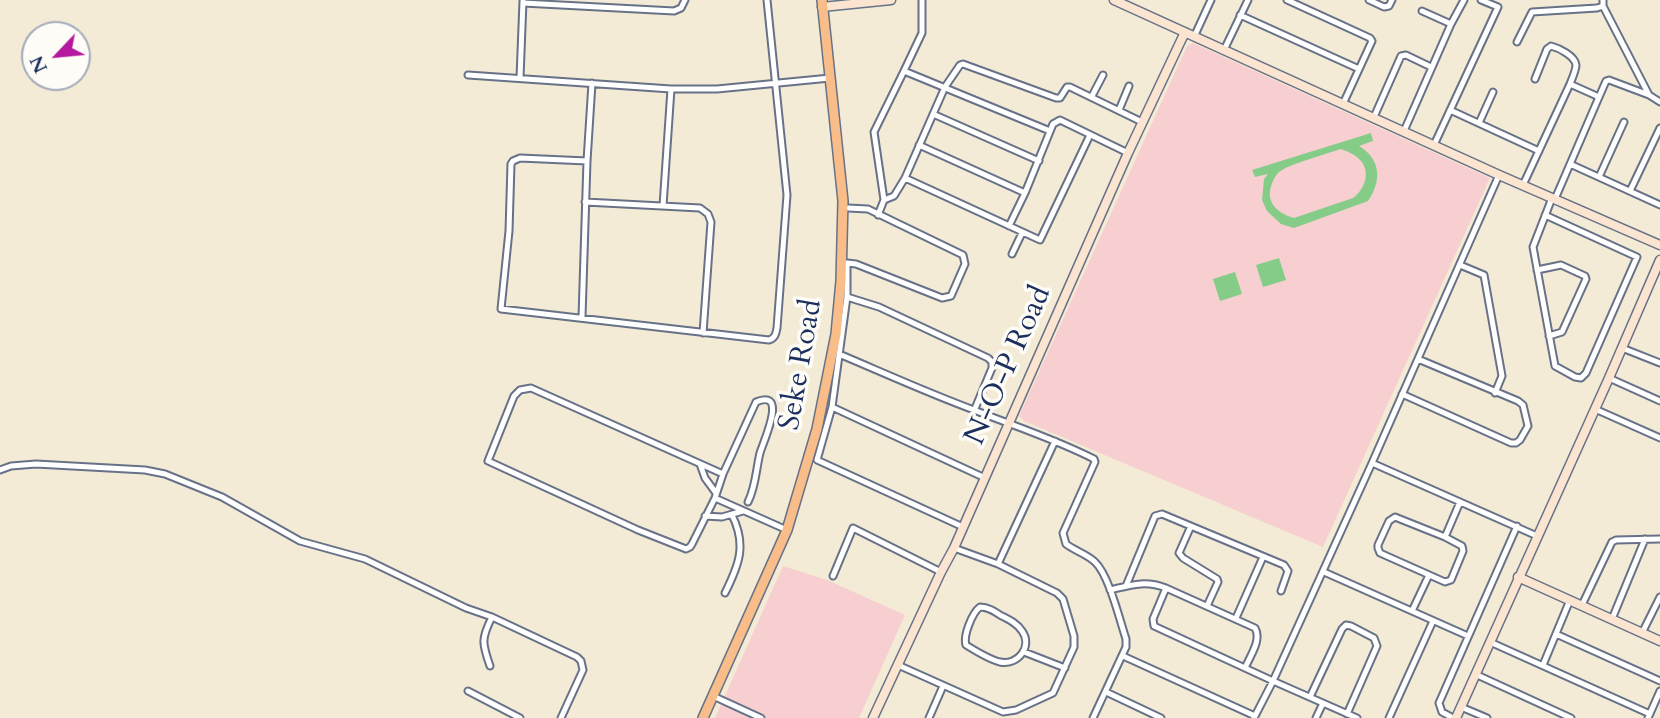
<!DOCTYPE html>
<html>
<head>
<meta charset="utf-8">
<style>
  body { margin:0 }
  #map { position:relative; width:1660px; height:718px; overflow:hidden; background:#f3ebd5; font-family:Cardo,serif }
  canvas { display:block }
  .north { position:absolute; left:21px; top:21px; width:70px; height:70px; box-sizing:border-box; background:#fdfcf7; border:2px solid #a3aaba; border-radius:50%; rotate:244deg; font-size:19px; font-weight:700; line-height:28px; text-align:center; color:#1b2f5e }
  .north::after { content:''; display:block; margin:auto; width:24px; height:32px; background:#b5179e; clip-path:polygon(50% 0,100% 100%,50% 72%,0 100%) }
</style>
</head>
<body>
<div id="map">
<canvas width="1660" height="718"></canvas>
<div class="north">N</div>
</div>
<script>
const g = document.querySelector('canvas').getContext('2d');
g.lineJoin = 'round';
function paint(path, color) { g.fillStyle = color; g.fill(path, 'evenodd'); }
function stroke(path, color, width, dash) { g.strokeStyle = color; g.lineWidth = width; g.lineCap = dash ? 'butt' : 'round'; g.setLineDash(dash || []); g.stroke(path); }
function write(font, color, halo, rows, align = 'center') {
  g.font = font + ' Cardo,serif'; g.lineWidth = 7; g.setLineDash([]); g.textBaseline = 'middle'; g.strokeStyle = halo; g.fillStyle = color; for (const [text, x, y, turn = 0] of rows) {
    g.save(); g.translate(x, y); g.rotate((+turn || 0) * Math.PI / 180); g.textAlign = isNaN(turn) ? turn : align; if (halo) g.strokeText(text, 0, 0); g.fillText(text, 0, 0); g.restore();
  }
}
paint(new Path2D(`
  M1193,43L1490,178L1323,547L1024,421L1019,416L1187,46Z
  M783,566L827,580L905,615L859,718H715Z`), '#f7cfd0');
paint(new Path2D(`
  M1371,133L1373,141L1359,146C1381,159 1382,181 1368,201L1294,228L1281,224L1267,211L1262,200L1264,179L1268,174L1255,177L1252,170ZM1341,149C1349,152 1356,155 1361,161C1371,173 1364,190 1353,198L1294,218C1284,215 1272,209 1270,197C1269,189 1273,178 1279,172C1287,165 1329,153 1341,149Z
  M1279,258L1286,280L1263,287L1256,265Z
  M1235,272L1242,294L1220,301L1213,279Z`), '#85cc88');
const street = new Path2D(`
  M922,0V33L904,71L1050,131
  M1287,0L1370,38L1372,41L1343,104
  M1369,0L1384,7L1389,6L1392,0
  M523,3L674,11L681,8L685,0
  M1603,6L1649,95L1660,102
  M1422,11L1451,24
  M1240,15L1359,69
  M1194,37L1211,0
  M1517,42L1532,12L1597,8L1603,6V0
  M1224,50L1248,0
  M468,75L671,89H717L830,78
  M520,78L523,1
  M592,83L587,161L520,158L513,161L511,164L509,231L501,309L769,340C775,338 776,334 777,328L787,195L767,0
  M1092,96L1103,75
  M1599,97L1606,81L1609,80L1649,95
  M1119,110L1129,86
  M1450,110L1539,151
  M933,114L1039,161
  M1374,117L1401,56L1406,55L1431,67
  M1479,123L1493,92
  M1404,131L1451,24L1464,0
  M919,145L1025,193
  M1434,145L1498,7L1481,0
  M1570,164L1660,205
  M1599,177L1624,122
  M905,178L1040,240L1090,135
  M1523,185L1570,84C1572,79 1576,70 1576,65C1575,56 1559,48 1551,46L1547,49L1535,79
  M1630,191L1660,128
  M1555,199L1599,97L1570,84
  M884,200L874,132L904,71
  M585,202L700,208L708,214L711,222L703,333
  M663,206L671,89
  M848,208L868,209L963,255L965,264L951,296L942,298L856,264L847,263V297L832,407L817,460L963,527
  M878,215L884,200L894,196L905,178L945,87L960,65L963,64L1056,98H1060L1067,87H1070L1142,122
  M1545,215L1637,257L1586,373L1581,378L1575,377L1555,366L1533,247L1552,198
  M1009,226L1025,193L1053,124L1060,120L1128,153
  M1012,254L1022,233
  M1460,265L1484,275L1502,376L1495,393
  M1537,270L1561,265L1585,276L1586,279L1562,332L1549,336
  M847,297L879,307L988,358L992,362V368L974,411
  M582,317L587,161
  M1622,348L1660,363
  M839,354C884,373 928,393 974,410C1014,426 1055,439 1094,459L1095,462L1063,533L1066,544C1075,551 1087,554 1095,562C1109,575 1120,621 1126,639V647L1093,718
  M1609,378L1660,401
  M1402,394L1511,443H1516L1520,440L1528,426L1523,405L1518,401L1418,359
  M832,407L985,478
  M1595,409L1660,438
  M1372,463L1537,536
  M700,464L705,478L716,493
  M0,470L11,466L36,464L145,470L165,474L222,497L300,541L365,559L466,608L492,617L577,657L581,661L583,670L561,718
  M723,474L531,388L520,390L514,396L488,461L638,530L686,549L690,547L692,544L715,498L723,474L756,402C789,388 763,442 760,453C756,469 756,486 748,502
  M715,498L787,530
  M705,516L722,517L743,511
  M1395,517L1445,537L1462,546L1463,551L1451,580L1445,582L1380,553L1378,548V545L1389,521Z
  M1191,526L1179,553L1183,558L1217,579L1218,582L1207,606
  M1445,537L1460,502
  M998,564L1055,441
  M1324,572L1468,636
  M833,576L853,528L941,572
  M1126,586L1155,516L1162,514L1284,565L1288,571L1281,591
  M1166,588L1255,628C1262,640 1250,656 1245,668
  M1110,590C1131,585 1145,580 1166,588L1153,619L1154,626L1273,681L1254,718
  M725,593C739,565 747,545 732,515
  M1582,605L1612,542L1616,540L1660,539
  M980,607C988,607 994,611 1000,615C1008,619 1017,623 1022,631C1033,646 1018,666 1000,662C991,660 974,650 966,645C963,636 972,613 980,607Z
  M1412,611L1429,575
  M1236,618L1263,557
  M1612,619L1645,539
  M1642,633L1660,597
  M1556,634L1660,681
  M1490,642L1650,714
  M1024,652L1065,668
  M1123,656L1255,716
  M898,665L1003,712L1016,710L1053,693L1074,647V636L1063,599L1057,593L998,564L954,548
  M1543,665L1570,600
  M490,666C482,643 481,639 492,617
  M1475,674L1571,718
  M468,691L520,718
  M1106,692L1161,718
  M713,696L761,718
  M1310,697L1342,629L1346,625L1351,626L1374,638L1377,646L1347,714
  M1461,707L1487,718
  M929,718L943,686
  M1316,718L1323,703
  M1357,718L1273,681L1372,463L1499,175
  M1389,718L1433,621
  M1453,718L1442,712L1439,703L1517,526
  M1648,718L1660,691`);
const secondary = new Path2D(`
  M1114,0L1499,175L1660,245
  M822,7L891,0
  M1518,577L1660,641
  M873,718L941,572L954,548L1128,153L1185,32
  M1456,718L1609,378L1660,260`);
const primary = new Path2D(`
  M703,718L787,530L817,429L836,334L841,281L843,201L822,0`);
stroke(street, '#677188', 9);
stroke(secondary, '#677188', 11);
stroke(primary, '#677188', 12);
stroke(street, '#fff', 5);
stroke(secondary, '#fce5d0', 8);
stroke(primary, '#f8bd89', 9);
write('30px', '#1b2f5e', '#fdfcf7', [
  ["Seke Road",802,365,-80],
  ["N-O-P Road",1009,366,-66]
]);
</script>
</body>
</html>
